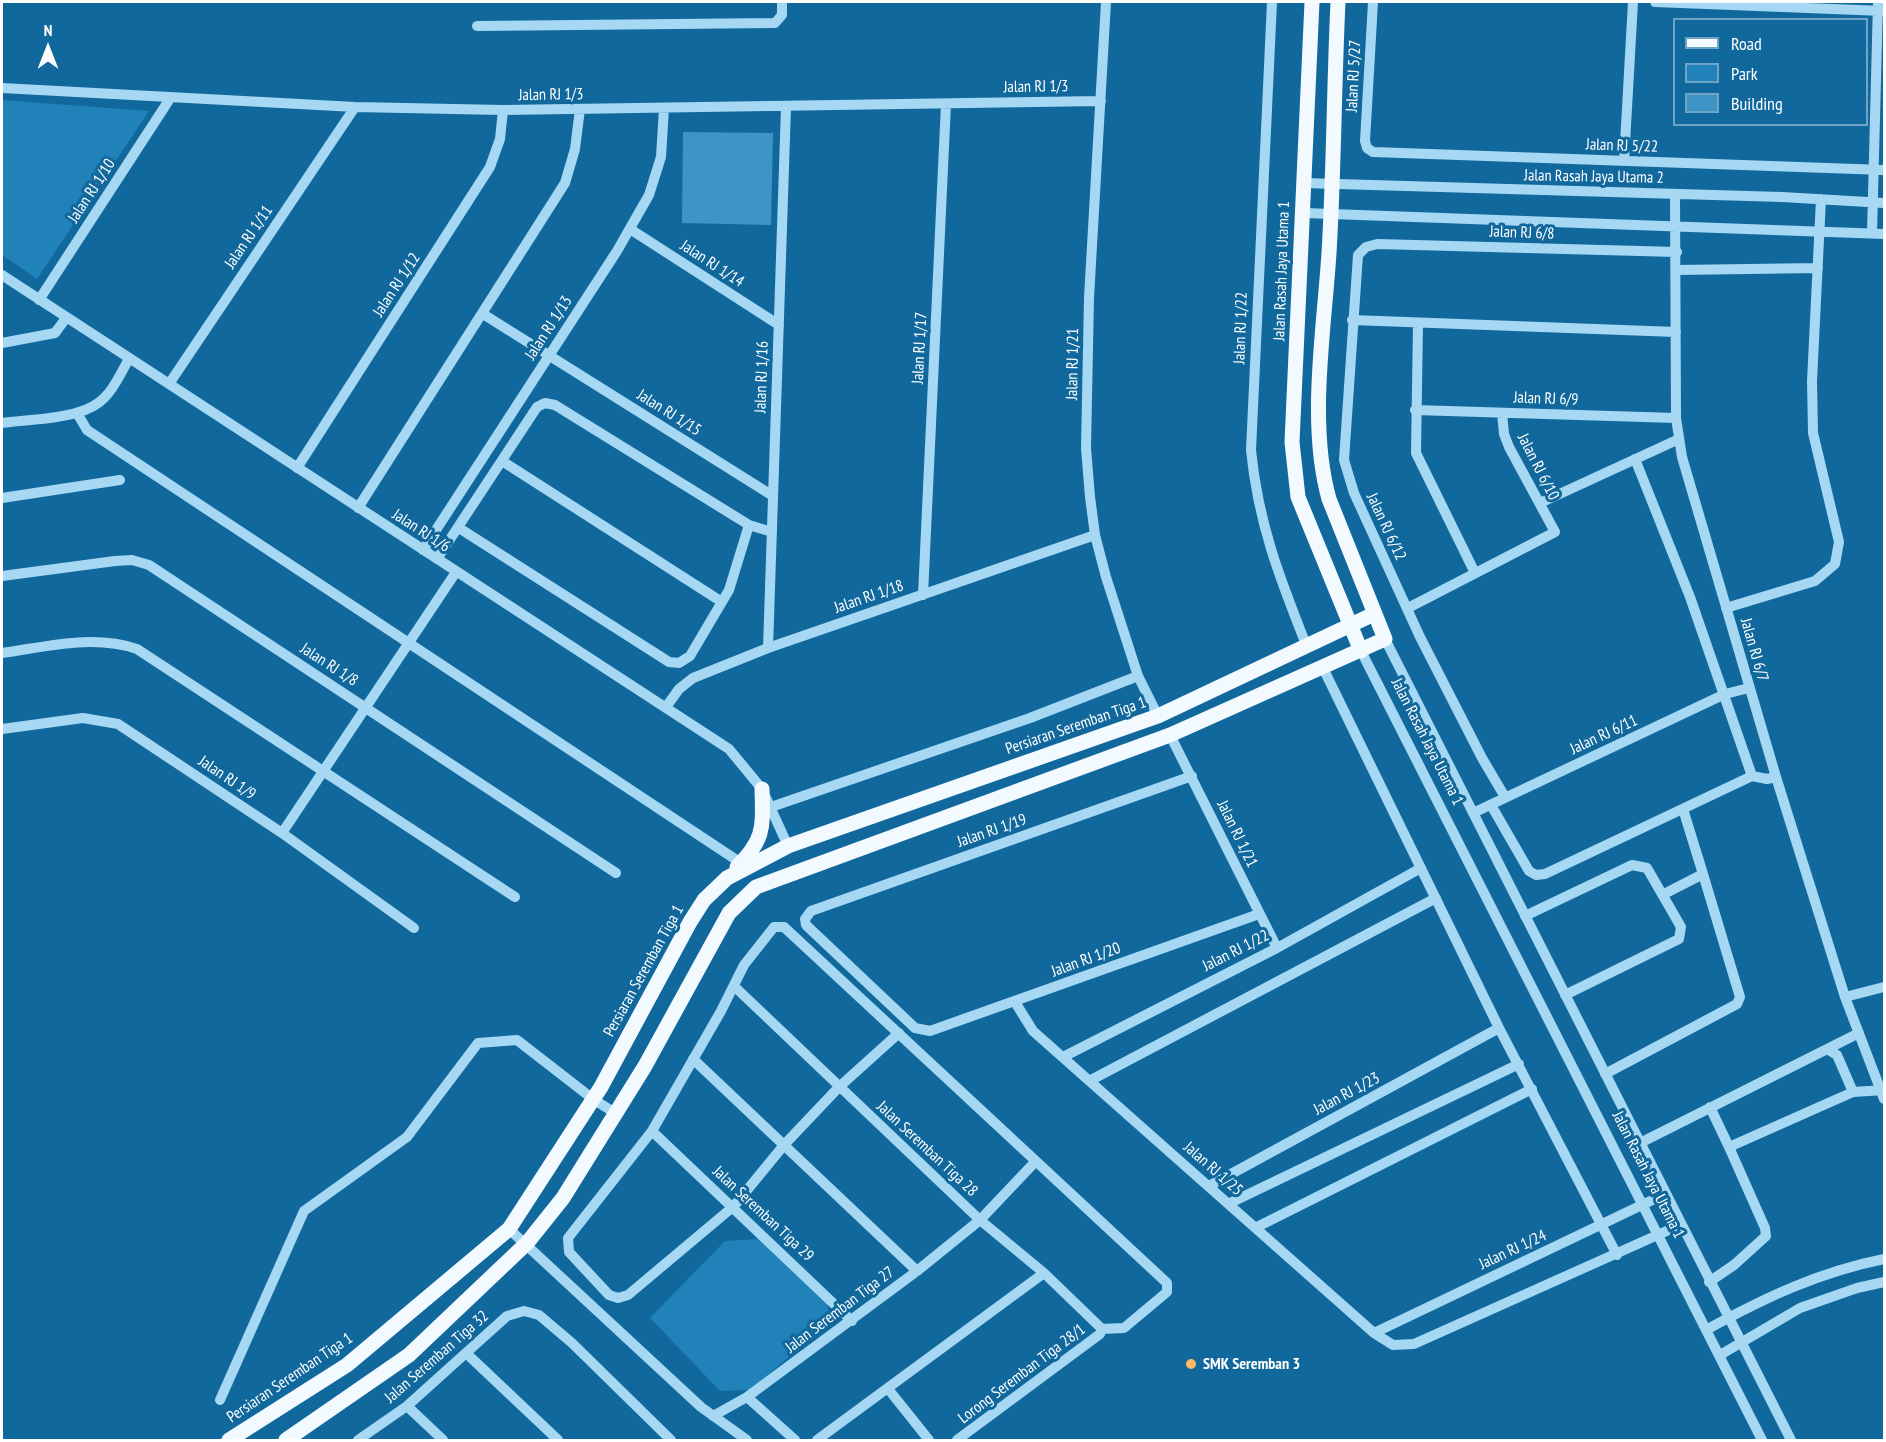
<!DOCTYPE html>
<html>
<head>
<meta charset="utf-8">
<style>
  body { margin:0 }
  #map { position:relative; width:1886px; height:1442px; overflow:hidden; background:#11689c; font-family:"PT Sans Narrow",sans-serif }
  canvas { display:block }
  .frame { position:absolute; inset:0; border:3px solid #fff; pointer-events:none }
  .legend { position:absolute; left:1673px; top:18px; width:195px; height:108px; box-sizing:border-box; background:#11689c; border:2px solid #70a4c4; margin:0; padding:8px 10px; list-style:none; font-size:18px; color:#fff }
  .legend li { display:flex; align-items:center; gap:12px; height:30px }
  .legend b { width:30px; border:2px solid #70a4c4 }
  .north { position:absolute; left:18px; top:18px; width:60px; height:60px; -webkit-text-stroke:4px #11689c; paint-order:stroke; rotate:0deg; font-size:16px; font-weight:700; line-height:24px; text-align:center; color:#fff }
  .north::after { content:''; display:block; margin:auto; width:21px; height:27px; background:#fff; clip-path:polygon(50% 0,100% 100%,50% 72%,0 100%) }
</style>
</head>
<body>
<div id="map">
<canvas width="1886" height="1442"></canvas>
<div class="frame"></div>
<ul class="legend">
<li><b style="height:8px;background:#f3faff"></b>Road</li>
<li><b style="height:16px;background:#2082b9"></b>Park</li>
<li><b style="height:16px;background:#3e94c5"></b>Building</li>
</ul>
<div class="north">N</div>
</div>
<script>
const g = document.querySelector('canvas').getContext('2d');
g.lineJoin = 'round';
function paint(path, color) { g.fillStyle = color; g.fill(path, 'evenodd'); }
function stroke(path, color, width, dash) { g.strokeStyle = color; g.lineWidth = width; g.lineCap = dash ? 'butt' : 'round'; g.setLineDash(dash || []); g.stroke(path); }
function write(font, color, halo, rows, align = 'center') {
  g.font = font + ' "PT Sans Narrow",sans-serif'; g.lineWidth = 6; g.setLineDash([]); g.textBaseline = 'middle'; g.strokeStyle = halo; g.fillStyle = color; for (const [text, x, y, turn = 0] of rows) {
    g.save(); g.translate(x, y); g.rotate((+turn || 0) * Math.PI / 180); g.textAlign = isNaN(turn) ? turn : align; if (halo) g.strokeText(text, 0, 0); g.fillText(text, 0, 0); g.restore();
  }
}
paint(new Path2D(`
  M2,100L149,111L37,279L2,255Z
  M759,1239L827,1301L830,1321L751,1390L720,1391L650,1318L725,1241Z`), '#2082b9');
paint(new Path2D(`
  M683,132L773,133L771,225L682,223Z`), '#3e94c5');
stroke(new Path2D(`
  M1106,2L1089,298L1086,448L1090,497L1095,535L1106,577L1138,676L1158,716
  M1272,2L1251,450C1258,523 1280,579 1307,647
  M1373,2L1365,141L1367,148L1373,152L1884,170
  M1655,2L1883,11
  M477,26L775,23L782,15V2
  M2,88L355,107L503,110L1101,101
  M1624,161L1633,2
  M1303,183L1782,197L1884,203
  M1675,194L1676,418L1682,457L1776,777L1845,997L1884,1099
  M1304,213L1884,234
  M630,229L779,325
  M1872,233L1878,2
  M1677,270L1818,268
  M2,275L729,749L762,789L788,846
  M39,300L171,97
  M483,314L773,496
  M1352,320L1676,332
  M1418,323L1416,453L1475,573
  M2,343L55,333L66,318
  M169,384L355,107
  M1415,410L1676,418
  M77,413L87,430L741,863
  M2,423C31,419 83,420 104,398C115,388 121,372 129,359
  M502,461L722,602
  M297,468L490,167L500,139L503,110
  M2,498L120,480
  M1540,503L1679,439
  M358,508L565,183L575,149L580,109
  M749,525L772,532
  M423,550L617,251L649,195L661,157L664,108
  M437,559L537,407L545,403L555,405L749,525L729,590L690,656L679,663L669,662L459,528
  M2,576L115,561L132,560L149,565L616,873
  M923,595L946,104
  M1408,608L1555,532L1509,447L1504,434L1502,413
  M1726,608L1815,581L1835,564L1839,542L1813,433L1812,381L1821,199
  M1385,639L1791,1440
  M768,648L786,107
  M1361,651L1762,1440
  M2,653C46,647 93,634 137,649L515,897
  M1323,668L1499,1028L1617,1255
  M666,707L679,689L693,678L768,648L1095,535
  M2,729L83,718L118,724L282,833L414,928
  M1170,735L1277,948
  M1192,776L811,911L805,919L806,925L915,1028L930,1031L1259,914
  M1752,776L1767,779L1776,777
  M1505,797L1482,758L1420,637L1354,493L1344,460L1358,255L1366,247L1377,244L1677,252
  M1491,805L1529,871L1536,875L1545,874L1752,776L1690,597L1635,459
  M771,807L1030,718L1138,676
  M1473,813L1725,694L1749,688
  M282,833L456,572
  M1664,894L1703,874L1683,809
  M1525,916L1632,865L1647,868L1681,927L1679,939L1565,995
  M735,987L980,1220L1044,1273L1102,1329
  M1845,997L1884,987
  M1015,1002L1033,1031L1374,1333L1393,1345L1414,1344L1680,1225
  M899,1033L839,1087L784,1145L734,1206L628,1295L618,1298L609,1295L569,1252L568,1238L652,1131L721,1011L744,965L774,927H784L1167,1283V1292L1124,1328L1102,1329
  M1827,1049L1837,1055L1853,1092
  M1063,1057L1277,948L1421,868
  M693,1059L917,1271
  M1605,1074L1737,1004L1740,997L1703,874
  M1091,1080L1436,898
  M1710,1107L1729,1147
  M652,1131L852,1321
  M1640,1143L1859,1033
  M1209,1186L1499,1028
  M1230,1203L1519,1064
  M1257,1227L1532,1089
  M509,1229L701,1407L747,1440
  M1709,1282L1734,1265L1766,1236L1765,1228L1729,1147L1853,1092L1884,1090
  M1706,1330C1764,1298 1819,1272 1884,1259
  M1374,1333L1665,1194
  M466,1353L558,1440
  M1720,1355L1800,1308L1857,1288L1884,1282
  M889,1390L929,1440
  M747,1397L795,1440
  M220,1400L304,1211L407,1137L478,1043L517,1040L593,1099L615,1113
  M407,1406L443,1440
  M713,1416L747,1397L917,1271L980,1220L1035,1162
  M358,1440L407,1406L507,1316L524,1311L539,1315L572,1343L671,1440
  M817,1440L1044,1273
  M957,1440L1100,1334L1102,1329`), '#a6d8f4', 10);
stroke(new Path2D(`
  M1312,2L1292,442L1298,497L1361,651
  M737,867C765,839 763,827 762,789
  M229,1440L347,1365L509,1229L601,1087L690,922L704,900L727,878L788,846L1158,716L1374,614
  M286,1440L409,1355L527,1243L563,1198L645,1066L729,913L756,887L1170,735L1385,639L1329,499C1308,424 1324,331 1329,253C1334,169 1334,85 1338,2`), '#f3faff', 15);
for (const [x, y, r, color] of [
  [1191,1364,6,"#ffb769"]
]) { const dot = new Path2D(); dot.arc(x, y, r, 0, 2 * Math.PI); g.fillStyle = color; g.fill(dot); stroke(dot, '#11689c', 2); }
write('16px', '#fff', '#11689c', [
  ["Jalan RJ 5/27",1354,76,-87],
  ["Jalan RJ 1/3",1036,87,-1],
  ["Jalan RJ 1/3",551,95,-1],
  ["Jalan RJ 5/22",1622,146,2],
  ["Jalan Rasah Jaya Utama 2",1594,177,1],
  ["Jalan RJ 1/10",92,191,-57],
  ["Jalan RJ 6/8",1522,233,2],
  ["Jalan RJ 1/11",249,237,-56],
  ["Jalan RJ 1/14",712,264,33],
  ["Jalan Rasah Jaya Utama 1",1282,271,-88],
  ["Jalan RJ 1/12",397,285,-57],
  ["Jalan RJ 1/13",549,328,-57],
  ["Jalan RJ 1/22",1241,328,-88],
  ["Jalan RJ 1/17",920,348,-87],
  ["Jalan RJ 1/21",1073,364,-89],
  ["Jalan RJ 1/16",762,377,-88],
  ["Jalan RJ 6/9",1546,399,2],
  ["Jalan RJ 1/15",669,413,32],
  ["Jalan RJ 6/10",1538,467,63],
  ["Jalan RJ 6/12",1386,527,65],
  ["Jalan RJ 1/6",421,531,33],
  ["Jalan RJ 1/18",869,597,-19],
  ["Jalan RJ 6/7",1754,650,74],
  ["Jalan RJ 1/8",329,665,33],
  ["Persiaran Seremban Tiga 1",1076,726,-19],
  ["Jalan RJ 6/11",1604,735,-25],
  ["Jalan Rasah Jaya Utama 1",1427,742,63],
  ["Jalan RJ 1/9",227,778,34],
  ["Jalan RJ 1/19",992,831,-19],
  ["Jalan RJ 1/21",1237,834,64],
  ["Jalan RJ 1/22",1236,951,-27],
  ["Jalan RJ 1/20",1086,960,-20],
  ["Persiaran Seremban Tiga 1",644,971,-61],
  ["Jalan RJ 1/23",1347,1094,-28],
  ["Jalan Seremban Tiga 28",927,1149,43],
  ["Jalan RJ 1/25",1213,1169,41],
  ["Jalan Rasah Jaya Utama 1",1648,1175,63],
  ["Jalan Seremban Tiga 29",763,1214,43],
  ["Jalan RJ 1/24",1513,1250,-25],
  ["Jalan Seremban Tiga 27",840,1310,-37],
  ["Jalan Seremban Tiga 32",437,1357,-41],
  ["Lorong Seremban Tiga 28/1",1022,1374,-37],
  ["Persiaran Seremban Tiga 1",290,1378,-34]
]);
write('bold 16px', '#fff', '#11689c', [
  ["SMK Seremban 3",1203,1364]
], 'left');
</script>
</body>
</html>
